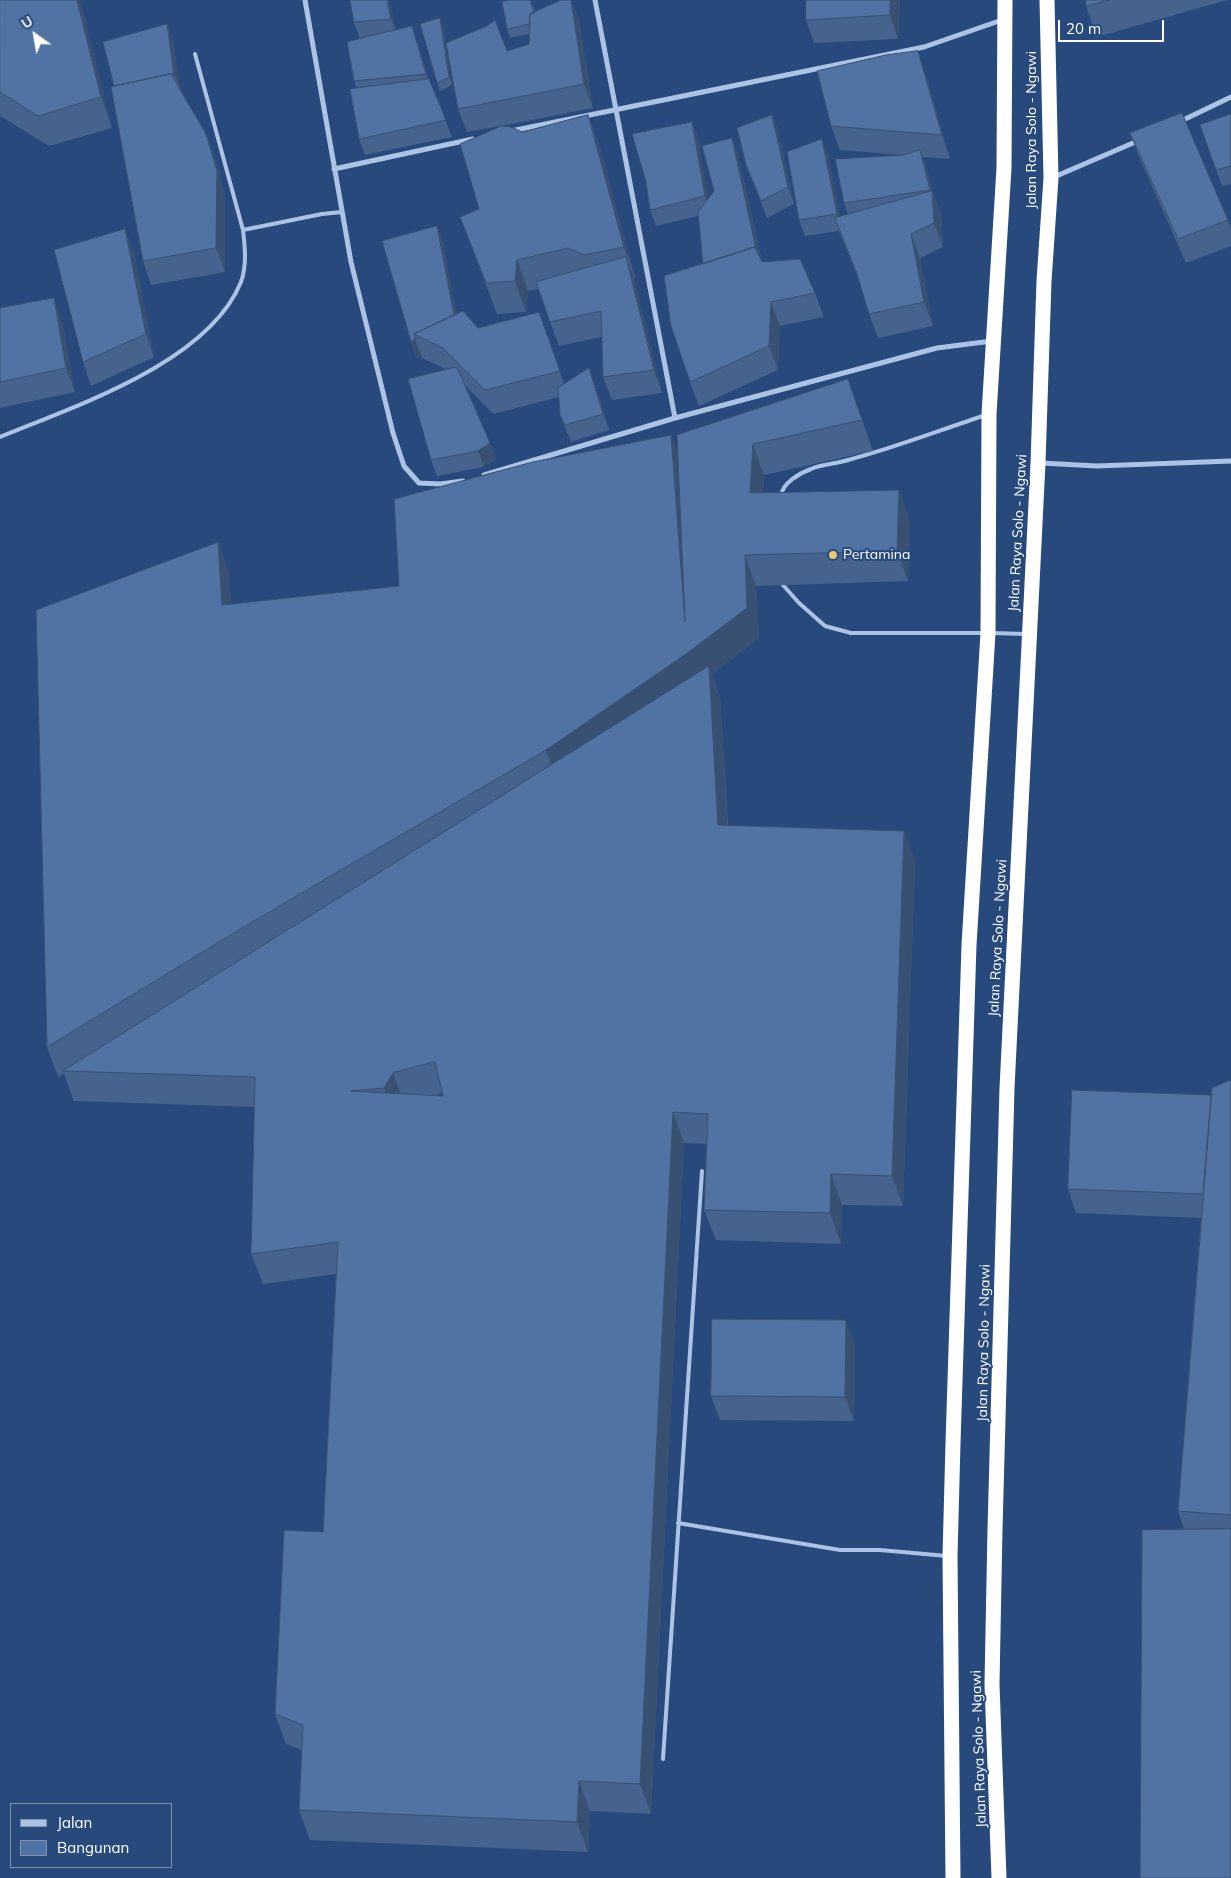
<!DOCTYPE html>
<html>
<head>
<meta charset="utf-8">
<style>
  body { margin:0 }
  #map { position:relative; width:1231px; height:1878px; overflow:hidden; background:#27497b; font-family:Mulish,sans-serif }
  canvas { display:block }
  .legend { position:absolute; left:10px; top:1803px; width:162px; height:65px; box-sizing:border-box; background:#27497b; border:1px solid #7d92b0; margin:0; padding:6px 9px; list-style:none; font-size:15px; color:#fff }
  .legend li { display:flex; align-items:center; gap:10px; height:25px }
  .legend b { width:25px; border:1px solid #7d92b0 }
  .north { position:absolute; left:10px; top:10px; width:50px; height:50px; -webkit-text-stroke:4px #27497b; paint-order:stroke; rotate:328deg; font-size:14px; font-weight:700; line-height:20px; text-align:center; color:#fff }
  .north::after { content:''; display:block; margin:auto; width:18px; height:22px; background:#fff; clip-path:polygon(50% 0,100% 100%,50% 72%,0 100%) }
  .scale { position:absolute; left:1058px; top:20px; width:106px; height:22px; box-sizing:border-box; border:2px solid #fff; border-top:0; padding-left:6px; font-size:15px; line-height:18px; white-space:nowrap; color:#fff; -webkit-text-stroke:4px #27497b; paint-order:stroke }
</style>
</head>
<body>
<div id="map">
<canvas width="1231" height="1878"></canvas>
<ul class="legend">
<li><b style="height:6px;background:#abc3e4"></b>Jalan</li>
<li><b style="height:14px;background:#5073a3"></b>Bangunan</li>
</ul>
<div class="north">U</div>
<div class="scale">20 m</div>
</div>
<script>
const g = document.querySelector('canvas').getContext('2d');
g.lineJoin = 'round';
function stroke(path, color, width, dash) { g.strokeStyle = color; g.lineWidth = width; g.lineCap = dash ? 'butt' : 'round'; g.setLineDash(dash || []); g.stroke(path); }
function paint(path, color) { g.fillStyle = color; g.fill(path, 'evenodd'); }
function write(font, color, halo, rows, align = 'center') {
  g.font = font + ' Mulish,sans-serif'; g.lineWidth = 4; g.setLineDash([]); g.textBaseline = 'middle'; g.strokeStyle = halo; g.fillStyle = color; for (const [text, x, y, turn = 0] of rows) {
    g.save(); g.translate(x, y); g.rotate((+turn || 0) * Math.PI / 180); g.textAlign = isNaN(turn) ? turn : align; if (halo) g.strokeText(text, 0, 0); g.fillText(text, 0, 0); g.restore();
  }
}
stroke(new Path2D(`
  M243,230L322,214L342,212
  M0,437C75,406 208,363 241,282C247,265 245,247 243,230L195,54
  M781,496C782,483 800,473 811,469C822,464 836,464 848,460C894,448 940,430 986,415
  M783,585L799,603L825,626L851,633H983
  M990,633L1026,634
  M678,1523L840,1550H880L947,1556
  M663,1759L702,1171`), '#abc3e4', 4);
stroke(new Path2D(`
  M305,0L351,262L393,433L404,466L419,483L440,484L463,481
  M595,0L675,418
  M1179,122L1231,97
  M511,131L924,47L1002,20
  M334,169L473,139
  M1054,177L1140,140
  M1041,463L1097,466L1231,461
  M484,475L675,418L937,348L992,341`), '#abc3e4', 5);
stroke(new Path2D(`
  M953,1878L950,1556L953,1443L969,945L988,633L989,414L1004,168L1005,0
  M999,1878L992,1684L995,1529L1007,1088L1038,463L1044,281L1051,178L1047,0`), '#fff', 15);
paint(new Path2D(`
  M0,0H80L112,128L49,146L0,116Z
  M389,0L396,30L418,43L429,79L452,137L365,155L359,139L357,89L354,81L360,39L354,22Z
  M509,0H531L535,12L579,19L593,108L501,126L522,132L588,115L599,145L635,277L634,278L662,393L612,400L603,377L602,337L559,346L538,289L528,291L526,312L497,314L460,217L479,209L500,126L467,132L458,109L507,51L529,44V34L510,38L507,29Z
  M900,0L898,39L814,43L806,20Z
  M1086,0H1227L1097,37L1086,6Z
  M440,18L443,26L452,85L440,91L437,83Z
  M167,24L173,41L180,89L206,134L215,158L225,195V272L151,285L143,261Z
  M926,75L950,159L922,157L926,166L933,193L941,215L943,247L920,258L933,326L878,338L869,314L860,283L839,231L805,236L799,220L828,155L840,216L848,214L844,203L901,155L840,150L831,126Z
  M1231,114V184L1222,186L1200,125Z
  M772,115L778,131L794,204L767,218L746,165Z
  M692,122L698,138L708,198L714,191L732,138L738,155L762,262L815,293L824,317L780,326L778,370L699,406L690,382L703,264L698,216L656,226L650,210Z
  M1130,133L1228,220L1231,229V246L1186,263L1139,157Z
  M437,226L443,243L456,314L478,328L539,312L564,384L589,368L595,384L609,430L571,442L560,415L559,397L493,414L465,385L490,443L496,459L484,467L437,476L431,460L447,370L422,358L421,355L417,358L411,342Z
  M134,252L154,357L91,386L83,362Z
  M0,308L62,322L75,392L0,408Z
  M859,410L873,451L764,475L763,493L899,490L910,521L908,581L756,586L759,638L712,674L720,697L728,826L904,831L915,862L903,1206L842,1205L841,1244L716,1240L704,1210L707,1144L684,1143L651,1814L590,1811L588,1852L310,1840L299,1810L302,1750L286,1744L275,1714L323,1532L336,1274L263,1284L251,1254L255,1107L74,1101L64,1074L58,1077L47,1047L218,542L229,573L231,604L399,586L678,455ZM443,1093V1096L435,1095Z
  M1231,1080V1878L1184,1530L1178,1511L1201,1218L1076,1213L1068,1189L1211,1095Z
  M855,1344L854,1421L720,1420L711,1396Z`), '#45638c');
paint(new Path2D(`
  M77,0H80L112,128L101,97Z
  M387,0H389L397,35L391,19Z
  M571,0H572L579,19L593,108L584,84Z
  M890,0H900L898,39L890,15Z
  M440,18L443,26L452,85L449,77Z
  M167,24L173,41L180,90L174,74Z
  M412,26L418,43L432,91L426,74Z
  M918,51L926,75L950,159L942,135Z
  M588,115L599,145L635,277L624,247Z
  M772,115L778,131L794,204L788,187Z
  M692,122L698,138L711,212L705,196Z
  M206,134L215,158L225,195V272L216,248Z
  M732,138L738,155L762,265L756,249Z
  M822,139L828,155L843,230L837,214Z
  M920,150L926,166L933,193L941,215L943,247L934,223L930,190Z
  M437,226L443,243L460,331L419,337Z
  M125,229L134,252L154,357L146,334Z
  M911,234L920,258L933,326L924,302Z
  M626,257L635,280L662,393L654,370Z
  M517,260L528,291L526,312L515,281Z
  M54,298L62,322L75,392L66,368Z
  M771,302L780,326L778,370L769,346Z
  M415,339L421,355L417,358L411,342Z
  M589,368L595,384L609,430L603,414Z
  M848,379L859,410L873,451L862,420Z
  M671,435L682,466L745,555L756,586L759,638L712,674L720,697L729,856L557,781L546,750L685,622Z
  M490,443L496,459L484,467L478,451Z
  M753,444L764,475L761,523L750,493Z
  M899,490L910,521L908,581L897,551Z
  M218,542L229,573L233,636L222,605Z
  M904,831L915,862L903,1206L892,1176Z
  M393,1073L404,1103L395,1118L384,1088Z
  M673,1112L684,1143L651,1814L640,1784Z
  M831,1174L842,1205L841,1244L830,1213Z
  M846,1320L855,1344L854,1421L845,1397Z
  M579,1781L590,1811L588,1852L577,1822Z`), '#385072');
const building = new Path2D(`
  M0,0H77L101,97L38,116L0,92Z
  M350,0H387L391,19L354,22Z
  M509,0H530L534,13L530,14L529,24L507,29L502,2Z
  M561,0H571L584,84L458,109L446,43L487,26L495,20L507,51L529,44L530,14Z
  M806,0H890V15L806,20Z
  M1086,0H1109L1086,6Z
  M440,18L449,77L437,83L420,24Z
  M167,24L174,74H171L114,86L103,42Z
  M412,26L426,74L354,81L347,42Z
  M918,51L942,135L831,126L817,71L886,55Z
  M171,74L206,134L217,171L216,248L143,261L111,87Z
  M429,79L446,120L359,139L350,89Z
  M1182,113L1228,220L1178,239L1130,133Z
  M1231,114V166L1216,170L1200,125Z
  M588,115L624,247L584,255L568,248L517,260L515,281L486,283L460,217L479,209L460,144L501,126L511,127L522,132Z
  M772,115L788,187L761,201L746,165L737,128Z
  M692,122L705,196L650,210L646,182L632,134Z
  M732,138L756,249L755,247L703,264L698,212L714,191L702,146Z
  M822,139L837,214L799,220L787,152Z
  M920,150L930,190L844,203L835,159L903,155Z
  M932,191L934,223L911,234L924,302L869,314L857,274L835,218Z
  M437,226L454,315L414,334L415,339L411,342L382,241Z
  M125,229L146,334L83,362L54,250Z
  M755,247L762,262L800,259L815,293L771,302L769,346L690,382L671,326L664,276Z
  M626,257L654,370L603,377L601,311L550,322L536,282Z
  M54,298L66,368L0,382V308Z
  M463,311L478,328L539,312L560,371L485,390L443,348L414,334Z
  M457,367L490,443L478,451L431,460L408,379Z
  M589,368L603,414L565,425L560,415L558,388Z
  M848,379L862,420L753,444L750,493L899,490L897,551L745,555L747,608L686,654L546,750L242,928L47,1047L36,610L218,542L222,605L399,586L394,499L533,462L671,435L685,622L677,435Z
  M709,666L718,825L904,831L892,1176L831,1174L830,1213L704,1210L708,1114L673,1112L640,1784L579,1781L577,1822L299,1810L303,1725L275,1714L284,1530L323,1532L338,1242L251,1254L255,1077L63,1071ZM435,1062L443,1096L350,1091L384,1088L393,1073Z
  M1231,1080V1515L1178,1511L1212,1088Z
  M1072,1090L1211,1095L1203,1194L1068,1189Z
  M712,1319L846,1320L845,1397L711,1396Z
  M1231,1529V1878H1140L1142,1530Z`);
paint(building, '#5073a3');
stroke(building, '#385072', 1);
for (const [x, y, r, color] of [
  [833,555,5,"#ebcb71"]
]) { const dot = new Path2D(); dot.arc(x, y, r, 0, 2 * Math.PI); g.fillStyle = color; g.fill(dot); stroke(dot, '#27497b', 2); }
write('14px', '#fff', '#27497b', [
  ["Jalan Raya Solo - Ngawi",1032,130,-90],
  ["Jalan Raya Solo - Ngawi",1018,533,-87],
  ["Jalan Raya Solo - Ngawi",998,938,-87],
  ["Jalan Raya Solo - Ngawi",984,1343,-89],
  ["Jalan Raya Solo - Ngawi",979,1749,-92]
]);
write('14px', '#fff', '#27497b', [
  ["Pertamina",843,555]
], 'left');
</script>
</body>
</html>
